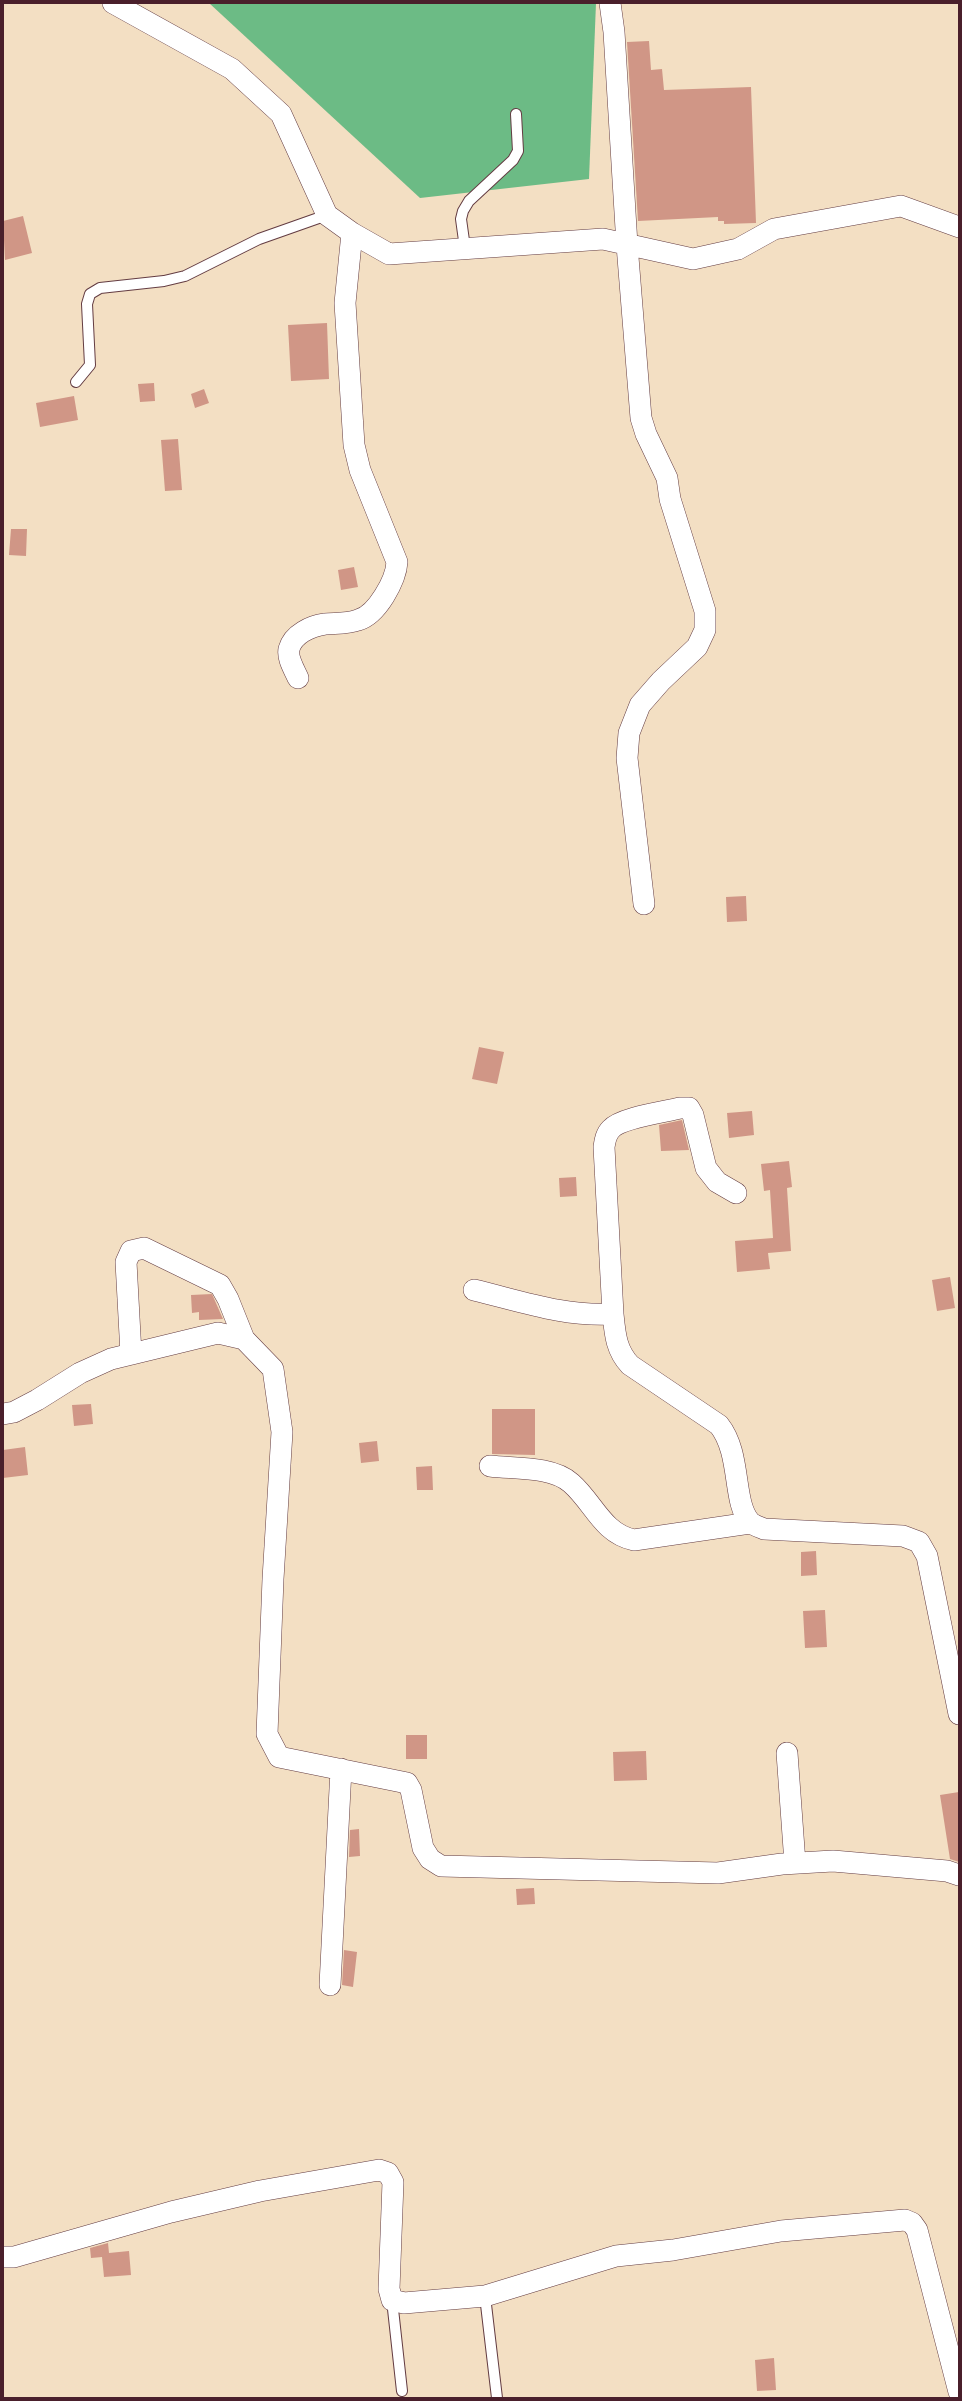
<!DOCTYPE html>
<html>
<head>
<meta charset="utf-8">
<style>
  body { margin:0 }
  #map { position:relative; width:962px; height:2401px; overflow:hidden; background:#f3dfc3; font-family:"IM FELL Double Pica",serif }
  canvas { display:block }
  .frame { position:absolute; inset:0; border:4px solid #4a1f2b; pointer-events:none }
</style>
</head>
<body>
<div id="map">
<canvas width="962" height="2401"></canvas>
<div class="frame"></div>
</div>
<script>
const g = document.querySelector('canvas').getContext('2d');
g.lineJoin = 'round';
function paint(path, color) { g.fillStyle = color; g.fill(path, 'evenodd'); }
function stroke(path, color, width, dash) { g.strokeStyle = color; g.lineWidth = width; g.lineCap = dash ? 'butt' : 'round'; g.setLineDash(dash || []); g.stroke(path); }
paint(new Path2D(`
  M209,3H596L589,179L420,198Z`), '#6cbb85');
paint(new Path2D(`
  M649,41L651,70L662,69L664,90L751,87L756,223L724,224V221H718V217L638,221L627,42Z
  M23,216L32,253L5,260L3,221Z
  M327,323L329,379L291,381L288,325Z
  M154,383L155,401L140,402L138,384Z
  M204,389L209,403L195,408L191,394Z
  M74,396L78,420L40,427L36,403Z
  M178,439L182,490L165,491L161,440Z
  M11,529H27L26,556L9,555Z
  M354,567L358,587L341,590L338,570Z
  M746,896L747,921L727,922L726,897Z
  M479,1047L504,1052L497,1084L472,1079Z
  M752,1111L754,1135L729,1138L727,1113Z
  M682,1120L689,1150L661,1151L659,1125Z
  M789,1161L792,1187L787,1188L791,1251L768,1253L770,1269L737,1272L735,1241L773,1238L770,1190L764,1191L761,1164Z
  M576,1177L577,1196L560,1197L559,1178Z
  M950,1277L955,1308L937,1311L932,1280Z
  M212,1294L223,1319L199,1320V1312L192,1313L191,1295Z
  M91,1404L93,1424L74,1426L72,1405Z
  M492,1409H535V1455L492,1454Z
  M377,1441L379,1461L361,1463L359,1443Z
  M25,1447L28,1475L3,1478V1450Z
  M432,1466L433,1490H417L416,1467Z
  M816,1551L817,1575L801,1576V1552Z
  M825,1610L827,1647L805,1648L803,1611Z
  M406,1735H427V1759H406Z
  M646,1751L647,1780L614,1781L613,1752Z
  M959,1792V1862L950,1859L940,1795Z
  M359,1829L360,1856L349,1857L350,1830Z
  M534,1888L535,1904L517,1905L516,1889Z
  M344,1950L357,1952L353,1987L342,1985Z
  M108,2243L109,2253L129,2251L131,2275L104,2277L102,2257L91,2258L90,2248Z
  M774,2358L776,2390L757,2391L755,2360Z`), '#d09686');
const service = new Path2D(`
  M465,248L461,219L463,211L469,201L513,160L518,151L516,114
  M76,382L90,365L87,304L90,294L100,288L164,281L185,276L259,239L327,215
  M485,2296L497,2398
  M392,2300L402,2391`);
const minor = new Path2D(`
  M113,3L232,69L281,114L327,215L352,233L389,254L603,239L693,259L738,249L774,229L901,206L959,227
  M610,3L614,32L627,245L641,418L646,434L667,478L670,499L705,611V630L697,647L661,681L640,705L629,733L627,758L644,904
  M298,678C294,669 287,658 289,649C293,634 311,626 325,624C336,623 348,624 358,620C377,615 396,580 397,562L360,470L354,445L345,303L352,233
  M736,1193L717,1182L706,1168L693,1115L689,1108H680C664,1112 620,1118 611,1129C606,1134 605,1140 604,1147L613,1314C615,1334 616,1350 630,1365L719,1425C742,1454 732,1502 750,1522C753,1525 759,1527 764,1529L903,1536L919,1542L927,1556L959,1714
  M474,1290C520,1301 565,1317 613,1314
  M131,1354L126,1262L131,1251L144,1248L220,1285L228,1299L244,1339
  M3,1414L14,1412L37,1400L80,1373L111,1359L218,1333L244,1339L273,1369L282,1432L273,1579L267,1734L279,1757L407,1783L411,1790L423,1848L430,1859L441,1866L718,1873L782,1864L833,1861L947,1871L959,1875
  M490,1466C515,1469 552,1466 571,1483C594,1503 602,1533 634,1540L750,1523
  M787,1753L795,1863
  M330,1985L341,1769
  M3,2257H14L171,2212L260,2191L379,2170L388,2173L393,2182L389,2289L392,2300L404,2303L485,2296L616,2256L673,2250L781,2231L905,2220L912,2223L917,2230L959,2392`);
stroke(service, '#633c42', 12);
stroke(minor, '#633c42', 22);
stroke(service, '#fff', 10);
stroke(minor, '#fff', 21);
</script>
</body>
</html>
